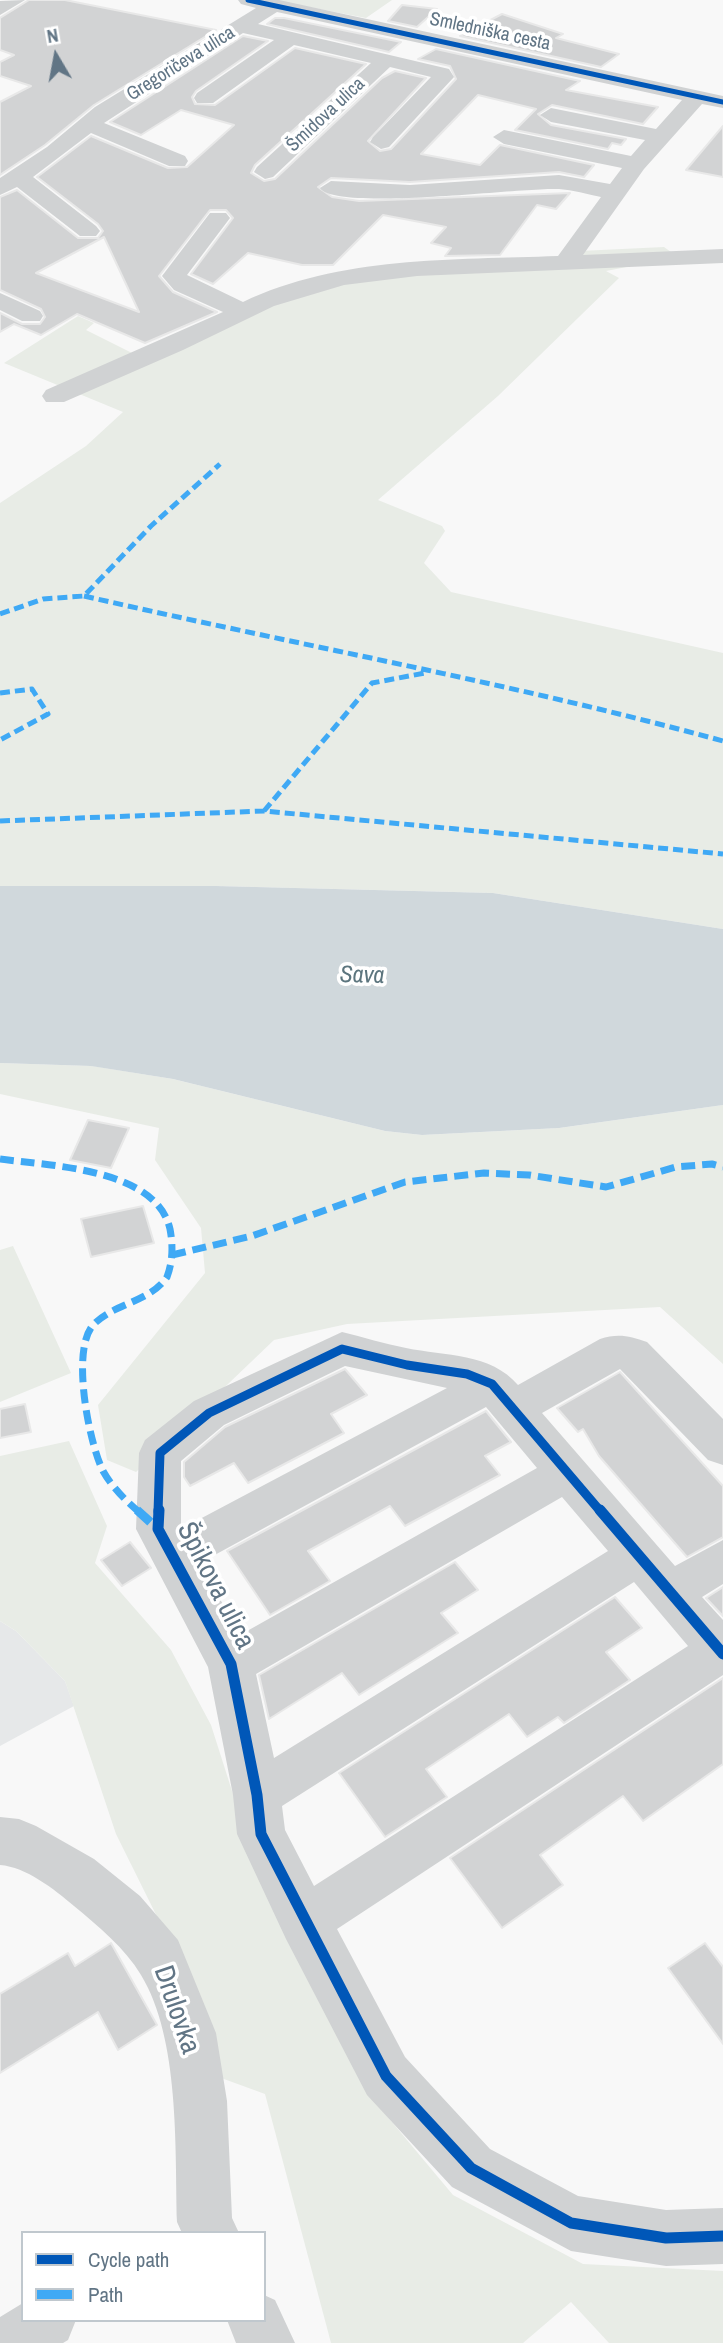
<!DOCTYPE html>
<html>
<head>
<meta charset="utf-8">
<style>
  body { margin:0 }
  #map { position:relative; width:723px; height:2343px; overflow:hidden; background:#f8f8f8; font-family:"Archivo Narrow",sans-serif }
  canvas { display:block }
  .legend { position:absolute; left:21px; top:2231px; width:245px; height:91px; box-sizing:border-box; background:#fff; border:2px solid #c0c8ce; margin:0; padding:9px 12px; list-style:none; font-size:21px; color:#617585 }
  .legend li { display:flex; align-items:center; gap:14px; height:35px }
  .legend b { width:35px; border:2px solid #c0c8ce }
  .north { position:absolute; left:21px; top:21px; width:70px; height:70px; -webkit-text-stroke:5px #fff; paint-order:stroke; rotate:350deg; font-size:19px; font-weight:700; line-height:28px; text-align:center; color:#617585 }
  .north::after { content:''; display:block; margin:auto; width:24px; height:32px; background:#617585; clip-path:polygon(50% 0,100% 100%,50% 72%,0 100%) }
</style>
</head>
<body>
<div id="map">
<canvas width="723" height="2343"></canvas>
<ul class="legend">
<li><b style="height:9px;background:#0057b8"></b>Cycle path</li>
<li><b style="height:9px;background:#3fa9f5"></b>Path</li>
</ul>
<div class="north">N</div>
</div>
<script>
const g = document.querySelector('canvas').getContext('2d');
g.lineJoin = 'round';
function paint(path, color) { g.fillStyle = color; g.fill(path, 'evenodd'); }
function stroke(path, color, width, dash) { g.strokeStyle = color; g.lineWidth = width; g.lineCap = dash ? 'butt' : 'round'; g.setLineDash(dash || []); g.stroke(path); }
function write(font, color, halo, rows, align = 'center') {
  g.font = font + ' "Archivo Narrow",sans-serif'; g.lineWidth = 7; g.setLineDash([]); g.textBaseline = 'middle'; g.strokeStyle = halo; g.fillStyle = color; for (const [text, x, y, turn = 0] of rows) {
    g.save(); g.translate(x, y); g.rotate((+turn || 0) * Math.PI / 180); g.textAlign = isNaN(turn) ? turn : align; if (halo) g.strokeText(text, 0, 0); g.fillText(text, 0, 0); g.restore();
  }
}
paint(new Path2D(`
  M0,1621L16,1631L65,1681L74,1706L0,1746Z`), '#e6e8e9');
paint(new Path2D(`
  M273,0H392L366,18Z
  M664,247L678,257L606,271L619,278L498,396L378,500L442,526L445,531L424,563L451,592L723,653V929L493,893L216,886H0V503L86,446L123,412L4,363L78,316L94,323L86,330L152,363L273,303L373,275L560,264L580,251Z
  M0,1063L92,1066L173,1079L385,1131L422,1135L559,1128L723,1105V1364L660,1307L347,1324L274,1340L136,1472L107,1460L98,1405L205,1273L201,1228L155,1160L159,1128L0,1094Z
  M13,1246L71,1373L0,1402V1250Z
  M69,1441L107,1526L95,1563L171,1650L211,1725L247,1838L371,2097L453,2195L583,2264L723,2271V2343H609L571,2302L523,2343H331L265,2094L202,2071L177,1957L116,1834L65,1681L16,1631L0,1621V1456Z`), '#e8ece6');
paint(new Path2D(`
  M0,886H216L493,893L723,929V1105L559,1128L422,1135L385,1131L173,1079L91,1066L0,1063Z`), '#d0d8dc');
const building = new Path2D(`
  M29,0H65L216,30L94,105L45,145L0,175V102L31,86L0,76V62L14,55L0,50V18Z
  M402,5L437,9L417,27L388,21Z
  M502,14L563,34L556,38L619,54L601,67L460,36Z
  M275,18H284L401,42L389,52L267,24Z
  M243,36L268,41L196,91L192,97L195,104L215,105L295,48L366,64L255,165L251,173L264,181L275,179L382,78L395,71L426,78L368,141L380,151L391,149L456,79L450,66L418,59L436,49L580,81L566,90L658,107L643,124L552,105L538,114L551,125L626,139L621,145L612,143L608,149L515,130L536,109L478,95L421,154L480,165L500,145L594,165L584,177L559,172L410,182L331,178L318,187L332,197L359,201L570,193L556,209L537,205L500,255L445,256L451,248L431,243L446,227L383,215L333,265H302L248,253L213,284L191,274L233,218L226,210H210L159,276L173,292L217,312L145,343L77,314L41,335L14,324L0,332V313L22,324H40L45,317L41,309L0,290V197L17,190L78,238H98L103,231L98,224L37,177L91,136L168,168L187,167L234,125L181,110L141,135L110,122ZM104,237L139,312L36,273Z
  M723,126V177L686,170Z
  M88,1120L129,1128L111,1168L70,1160Z
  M143,1206L154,1243L91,1257L81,1219Z
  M345,1369L367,1395L331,1414L344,1433L248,1483L234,1463L190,1486L184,1477V1462L225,1427Z
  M620,1372L723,1486V1537L687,1557L599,1456L583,1429L578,1432L557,1408Z
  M25,1404L31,1432L0,1438V1409Z
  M486,1411L511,1442L485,1456L500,1475L405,1526L390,1506L308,1551L330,1581L270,1615L227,1551Z
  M130,1542L151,1568L122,1586L101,1560Z
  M455,1562L478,1590L441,1613L458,1633L359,1695L342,1673L269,1719L259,1675Z
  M723,1587V1616L706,1598Z
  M615,1597L642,1628L606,1652L630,1680L564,1723L558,1717L527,1737L509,1714L426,1769L447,1797L385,1837L339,1773Z
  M723,1678V1764L643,1821L623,1796L540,1855L563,1885L502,1928L450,1858Z
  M111,1943L157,2025L118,2050L98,2012L0,2073V1994L68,1953L75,1966Z
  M705,1943L723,1967V2044L668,1968Z`);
paint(building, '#d2d3d4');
stroke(building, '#e8e8e8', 2);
paint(new Path2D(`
  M25,0L0,15V1Z
  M238,0H279L723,96V108L702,104L644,169L583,255L723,249V263L417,276L344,285L274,306L183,350L64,402H46L42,396L46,390L223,312L174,290L162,276L210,213H226L230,218L187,275L243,302C339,256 453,260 558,256L601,197C587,194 573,190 559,189C522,187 336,212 320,188L331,181L410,185L559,175L610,184L622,168L504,144L493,137L504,130L631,156L645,140L551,122L540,115L551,108L656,129L682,100L277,12L258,24L449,69L454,77L389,147L381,149L370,142L373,137L431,77L390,67L273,177L265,179L254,172L257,167L371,63L294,45L213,103H197L194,98L197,93L274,40L243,33L104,123L185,156L188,161L185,166H169L91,133L33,177L96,226L100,231L96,236H80L17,187L0,195V178L47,147L95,107L256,8L241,4Z
  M0,293L40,311L43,316L40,321H22L0,310Z
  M342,1332C363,1337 385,1344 406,1348C445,1356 491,1353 518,1385L600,1339C618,1333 630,1336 647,1342L723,1419V1465L708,1460L620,1369L542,1413L675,1566L723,1540V1584L702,1597L723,1620V1675L337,1929L405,2057L490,2149L578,2196L666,2210L723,2208V2264L666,2266L571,2251L452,2187L367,2095L286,1939L237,1834L233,1795L208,1667L136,1529L139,1453L145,1440L194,1401ZM345,1366L447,1388L181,1529V1461L224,1425ZM486,1407L537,1468L240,1635L200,1563ZM562,1497L608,1551L274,1758L256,1674ZM634,1582L688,1646L314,1886L285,1830L282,1806Z
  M0,1817L19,1819L36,1826L94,1859L140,1896L178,1940L216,2033L227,2101L232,2218L239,2233H182L177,2222C175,2148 180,2039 141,1975C125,1948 98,1926 74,1906C54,1889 26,1867 0,1865Z
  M264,2295L275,2300L295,2343H236L227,2320H264Z
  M23,2303V2320H76L68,2340L63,2343H0V2317Z`), '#d0d2d3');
stroke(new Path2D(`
  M84,596C297,645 512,683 723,741
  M0,614L43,599L84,596L151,526L220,464
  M0,693L32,689L48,714L0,740
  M264,811L372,683L425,673
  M0,821L264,811L723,854`), '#3fa9f5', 5, [10, 5]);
stroke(new Path2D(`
  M0,1159C50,1166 156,1168 170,1229C173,1245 173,1261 167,1277C150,1302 115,1303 94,1324C70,1348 89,1443 103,1471C112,1487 125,1500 139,1512
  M172,1255L252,1236L405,1182L484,1173L529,1175L606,1187L676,1167L712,1164L723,1167`), '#3fa9f5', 7, [14, 7]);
stroke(new Path2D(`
  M137,1510L158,1529`), '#3fa9f5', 9, [18, 9]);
stroke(new Path2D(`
  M248,0L723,102`), '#0057b8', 5);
stroke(new Path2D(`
  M158,1512L160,1453L209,1413L342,1349L407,1365L467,1374L492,1384L601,1512`), '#0057b8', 9);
stroke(new Path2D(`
  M159,1510L158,1529L231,1664L257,1795L261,1834L386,2076L471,2168L571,2223L666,2238L723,2236
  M600,1510L723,1654`), '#0057b8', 11);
write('19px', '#617585', '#fff', [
  ["Smledniška cesta",490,32,12],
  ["Gregoričeva ulica",181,64,-32],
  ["Šmidova ulica",326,115,-43]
]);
write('italic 24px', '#5c757e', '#fff', [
  ["Sava",362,976,1]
]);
write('28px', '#617585', '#fff', [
  ["Špikova ulica",215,1586,63],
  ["Drulovka",176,2010,71]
]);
</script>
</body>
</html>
